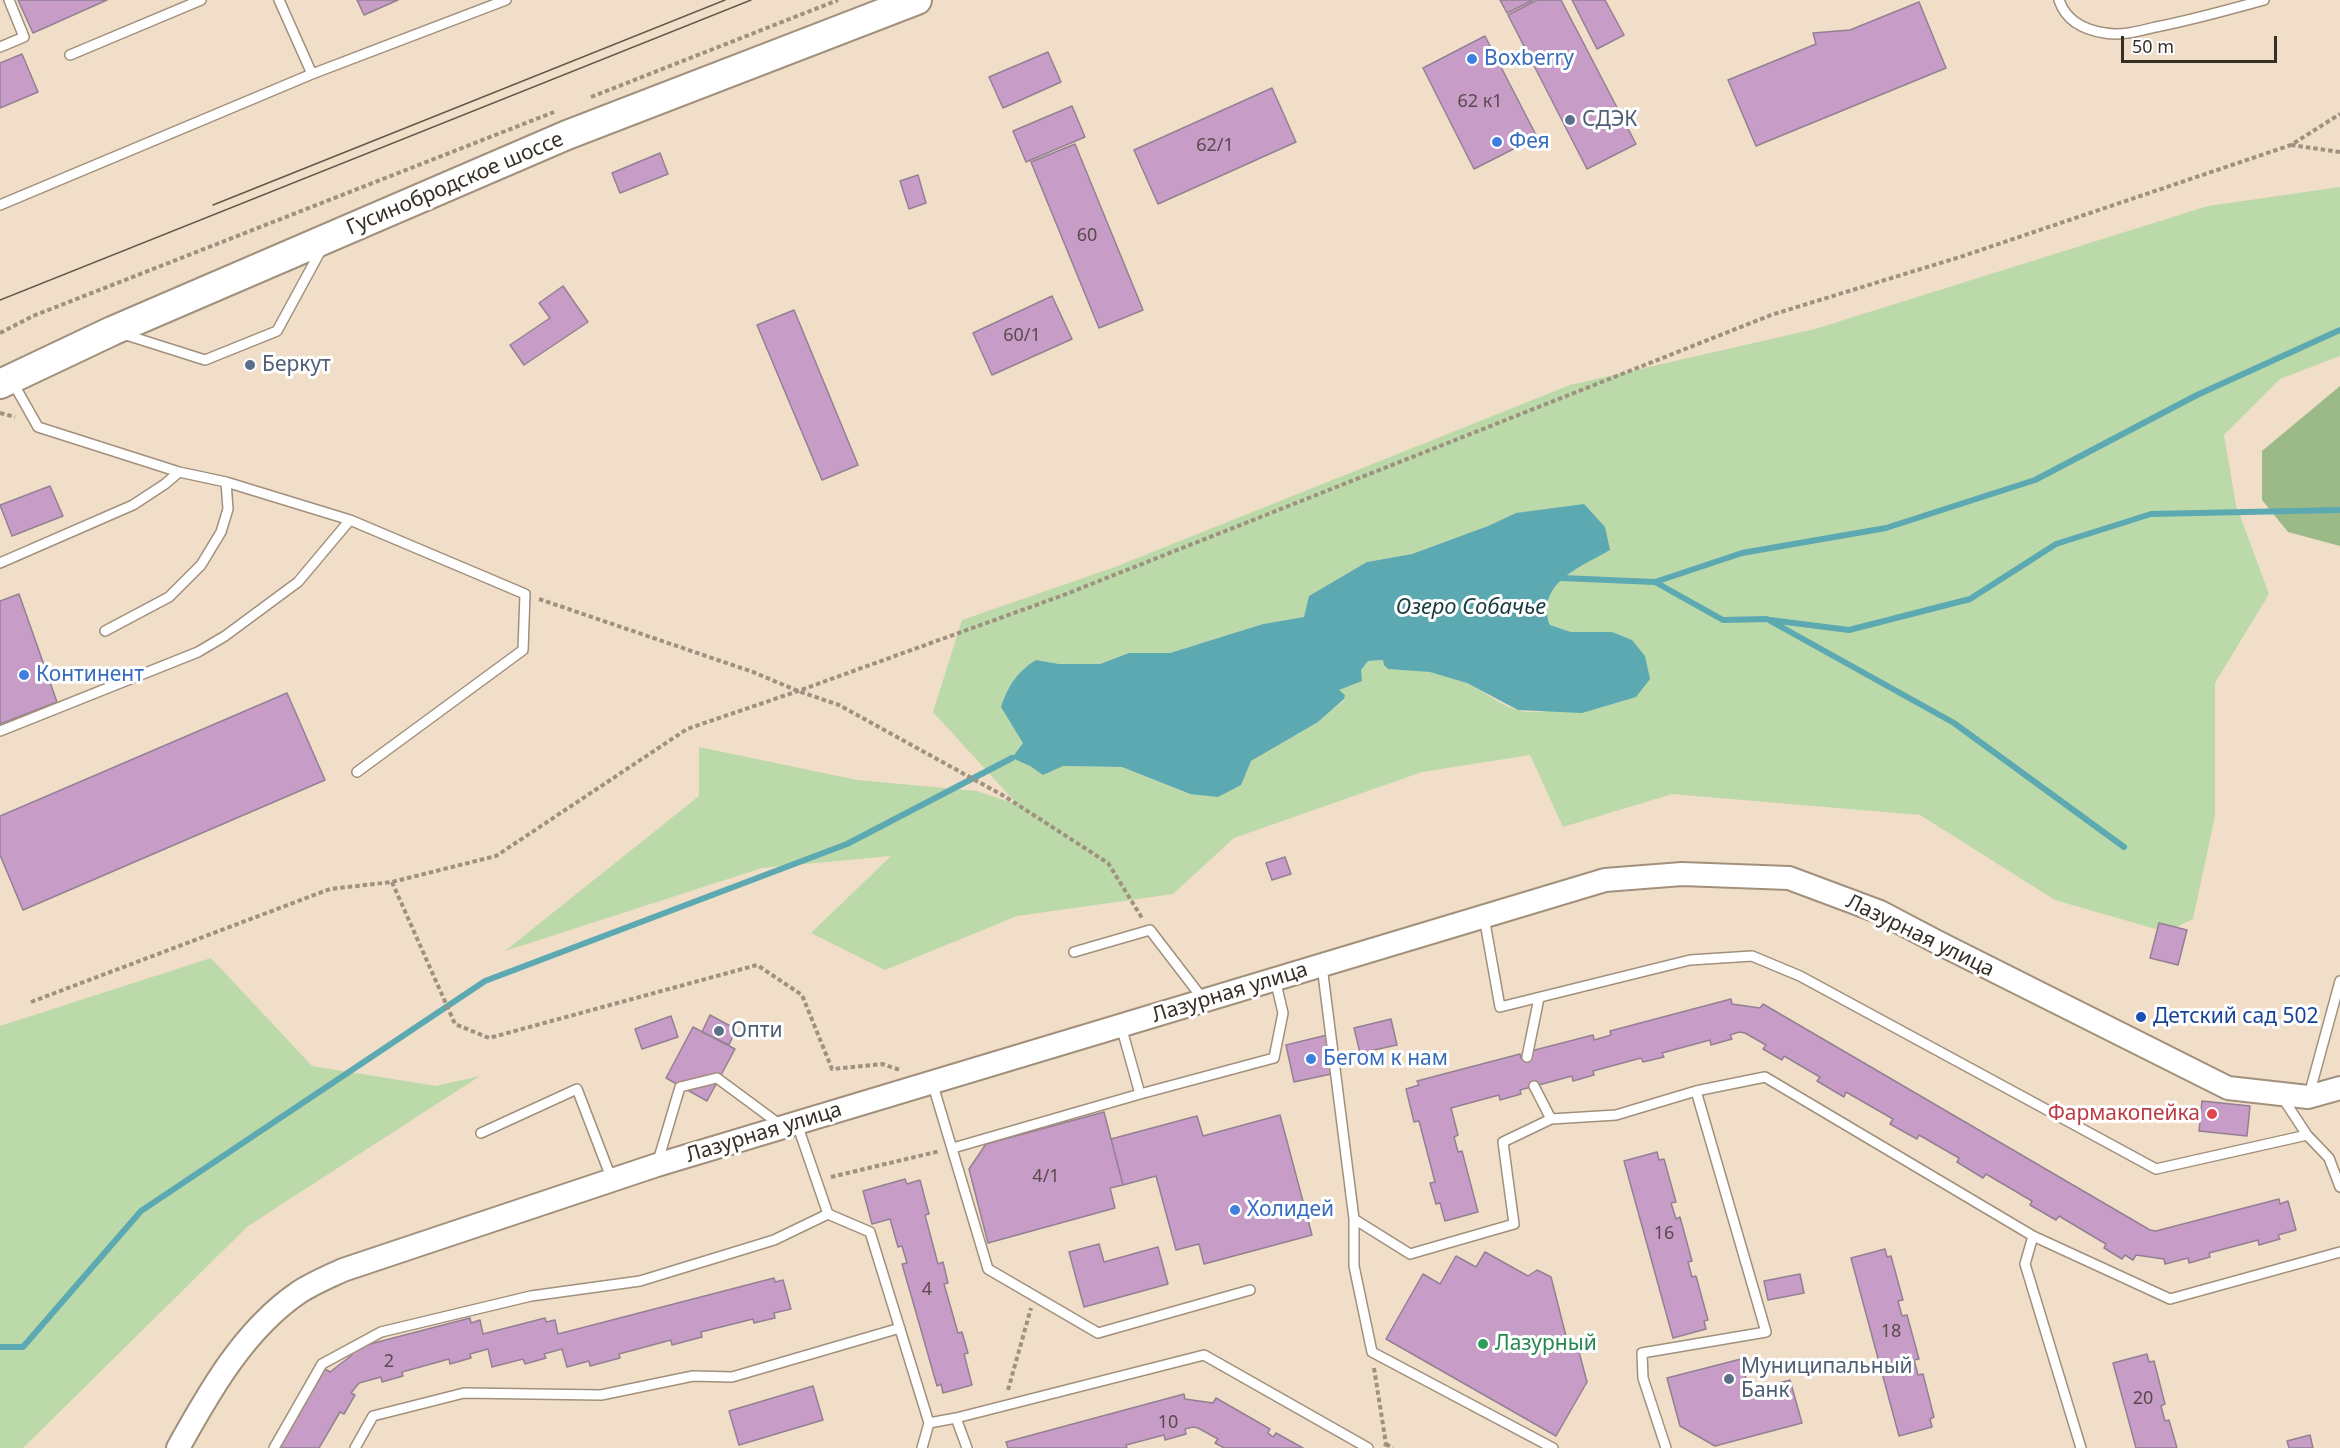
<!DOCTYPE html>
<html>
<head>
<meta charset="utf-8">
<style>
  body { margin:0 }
  #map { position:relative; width:2340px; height:1448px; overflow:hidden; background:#f0dec8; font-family:"Noto Sans",sans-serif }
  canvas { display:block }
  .scale { position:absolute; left:2121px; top:36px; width:156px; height:27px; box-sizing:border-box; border:3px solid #362f26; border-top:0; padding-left:8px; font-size:18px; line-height:21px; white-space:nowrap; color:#362f26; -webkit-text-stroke:4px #fff; paint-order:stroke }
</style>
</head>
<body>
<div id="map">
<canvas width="2340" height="1448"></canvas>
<div class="scale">50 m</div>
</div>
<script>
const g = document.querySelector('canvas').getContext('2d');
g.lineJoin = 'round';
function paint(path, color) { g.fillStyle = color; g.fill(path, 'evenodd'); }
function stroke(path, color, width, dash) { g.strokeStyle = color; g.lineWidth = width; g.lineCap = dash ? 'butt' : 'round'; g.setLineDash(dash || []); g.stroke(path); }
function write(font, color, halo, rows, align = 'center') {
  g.font = font + ' "Noto Sans",sans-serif'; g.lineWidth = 6; g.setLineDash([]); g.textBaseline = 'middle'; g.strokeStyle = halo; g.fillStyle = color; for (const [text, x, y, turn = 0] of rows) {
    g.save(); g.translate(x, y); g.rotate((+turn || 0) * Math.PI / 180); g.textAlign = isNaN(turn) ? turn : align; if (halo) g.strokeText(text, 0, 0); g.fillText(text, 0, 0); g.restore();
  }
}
paint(new Path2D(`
  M2340,187V356L2280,379L2224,435L2236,505L2269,594L2215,683V816L2193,919L2166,932L2055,900L1920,815L1672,794L1563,827L1530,755L1422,772L1234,838L1173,894L1017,916L885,970L811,933L891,856L762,868L505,951L699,796V747L857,780L977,791L1018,805L933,712L962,620L1115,567L1570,385L1815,329L2208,206ZM1516,513L1549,596L1546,611L1550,625L1571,632H1593L1636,697C1610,702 1540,717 1517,710C1500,705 1485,692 1469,684C1451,675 1417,666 1397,670L1383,660L1368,661L1361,670L1338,690L1344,700L1318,722L1251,761L1240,785L1189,794L1122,767L1062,766L1043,775L1030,766L1013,758L1023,743L1036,660L1059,664H1100L1129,653H1170L1263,624L1304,617L1367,562L1412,554L1488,526Z
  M211,958L312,1066L436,1086L480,1076L248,1226L23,1448H0V1026Z`), '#bcd9a9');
paint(new Path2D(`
  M2340,386V546L2288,532L2262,500V451Z`), '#9cba88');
paint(new Path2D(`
  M1584,504L1605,527L1610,550C1581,567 1535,583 1550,625L1571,632H1612L1632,640L1645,656L1650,679L1636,697L1582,713L1518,710L1467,683L1430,672L1388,669L1384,665L1383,660L1368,661L1361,670L1362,681L1339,690L1345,695L1344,699L1318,722L1251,761L1241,785L1218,797L1190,794L1122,767L1063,766L1043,775L1030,766L1012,758L1023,743L1001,707C1008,686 1017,672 1036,660L1059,664H1100L1129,653H1170L1263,624L1304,617L1309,596L1367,562L1412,554L1488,526L1516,513Z`), '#5ca9b2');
stroke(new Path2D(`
  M1561,578L1655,582L1723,620L1767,619L1954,723L2124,847
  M1655,582L1742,553L1886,528L2035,480L2197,395L2340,330
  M1770,620L1849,630L1970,599L2056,544L2151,514L2340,510
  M0,1347H23L141,1211L485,981L847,844L1012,758`), '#5ca9b2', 6);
const building = new Path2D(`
  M18,0H107L33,33Z
  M357,0H398L364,15Z
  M1500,0H1533L1507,13Z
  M1537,0H1561L1636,144L1587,169L1508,15Z
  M1572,0H1605L1624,35L1597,49Z
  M1919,2L1946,68L1756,146L1728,80L1816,44L1813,33L1850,30Z
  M1485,36L1537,137L1474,169L1423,68Z
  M1048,52L1061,82L1003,108L989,77Z
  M22,54L38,92L0,108V63Z
  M1272,88L1296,142L1158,204L1134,150Z
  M1072,106L1085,137L1026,162L1013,131Z
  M1075,144L1143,310L1099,328L1031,162Z
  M660,153L668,174L620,193L612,173Z
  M918,175L926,203L909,209L900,181Z
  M563,286L588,322L524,365L510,345L550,318L539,303Z
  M1052,296L1072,339L992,375L973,333Z
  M794,310L858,465L822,480L757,325Z
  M50,486L63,516L12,536L0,505Z
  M19,594L57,702L0,724V601Z
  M287,693L325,780L23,910L0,855V816Z
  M1285,857L1291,874L1272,880L1266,863Z
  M2159,923L2187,930L2178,965L2150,958Z
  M1731,999L1732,1004L1760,1008L1763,1004L2150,1230L2156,1231L2279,1199L2280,1204L2288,1201L2296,1230L2278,1235L2280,1239L2259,1245L2258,1240L2209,1253L2210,1257L2189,1263L2188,1258L2165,1264L2164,1259L2136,1255L2133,1260L2125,1255L2122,1259L2104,1248L2106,1244L2059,1216L2056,1220L2030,1205L2032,1201L1986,1174L1983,1178L1957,1162L1959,1158L1919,1135L1917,1139L1890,1124L1893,1119L1846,1092L1844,1097L1817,1081L1820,1077L1784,1056L1782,1060L1763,1049L1766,1045L1745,1033L1739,1032L1730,1035L1732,1039L1711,1045L1710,1040L1662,1053L1664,1057L1643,1062L1641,1058L1593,1071L1594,1075L1573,1081L1572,1076L1520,1090L1521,1094L1500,1100L1499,1095L1451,1108L1458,1135L1454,1137L1458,1152L1462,1151L1478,1212L1445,1221L1440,1203L1436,1204L1430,1183L1435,1182L1419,1121L1414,1122L1406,1089L1419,1085L1417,1081L1520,1054L1521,1058L1527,1057L1532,1056L1531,1051L1593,1035L1594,1040L1611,1035L1610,1031Z
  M710,1015L736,1029L729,1045L702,1032Z
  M671,1016L678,1037L642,1049L635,1029Z
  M1391,1019L1397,1045L1360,1053L1354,1028Z
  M693,1027L735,1049L707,1101L666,1078Z
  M1327,1035L1336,1073L1294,1082L1286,1045Z
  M2202,1101L2250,1106L2247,1136L2199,1131Z
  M1104,1112L1123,1185L1110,1188L1115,1208L988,1243L969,1169L986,1144Z
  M1280,1115L1312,1235L1204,1264L1199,1244L1176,1250L1156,1176L1123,1185L1111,1139L1197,1116L1203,1136Z
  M1657,1152L1659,1160L1664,1159L1676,1202L1671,1203L1676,1219L1680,1217L1692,1261L1688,1262L1692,1277L1696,1276L1708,1320L1704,1321L1706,1329L1673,1338L1624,1161Z
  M905,1179L907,1184L920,1180L929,1214L925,1215L938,1264L943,1262L948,1283L944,1284L958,1333L962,1332L968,1353L964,1354L972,1385L943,1393L941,1384L937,1386L911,1295L902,1264L907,1263L902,1246L898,1247L890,1219L872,1224L863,1191Z
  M1099,1244L1104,1262L1158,1247L1168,1284L1084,1307L1069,1252Z
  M1885,1249L1887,1257L1891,1256L1903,1300L1898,1301L1902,1316L1907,1315L1919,1359L1914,1360L1918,1375L1923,1374L1934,1417L1930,1419L1932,1427L1899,1436L1851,1258Z
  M1485,1252L1528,1276L1537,1270L1551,1277L1567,1340L1578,1348L1587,1382L1556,1436L1386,1339L1423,1274L1440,1284L1456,1256L1476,1267Z
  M1800,1274L1804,1293L1768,1300L1764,1281Z
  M774,1278L775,1282L783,1280L791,1309L774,1313L775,1318L754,1323L753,1319L701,1332L702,1337L672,1345L671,1340L619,1354L620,1358L590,1366L589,1361L567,1367L562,1349L544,1354L546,1358L525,1364L523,1359L492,1367L488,1349L470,1354L471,1358L450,1364L449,1359L402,1372L403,1376L382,1382L381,1377L359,1383L351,1393L355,1395L344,1414L340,1412L319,1448H279L325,1369L330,1372L352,1355L351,1349L470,1318L471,1323L480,1320L483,1334L545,1318L546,1322L555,1320L558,1334Z
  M2147,1354L2149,1362L2154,1361L2165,1404L2161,1406L2165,1421L2169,1420L2177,1448H2136L2113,1363Z
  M1741,1359L1749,1391L1790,1380L1802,1423L1715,1446L1680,1426L1667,1378Z
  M813,1386L823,1420L739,1445L729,1411Z
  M1184,1394L1185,1399L1213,1403L1216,1398L1270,1429L1268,1433L1273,1437L1276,1433L1303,1448H1224L1215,1443L1218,1439L1198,1428L1193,1427L1185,1429L1186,1434L1165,1440L1164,1435L1126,1445L1127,1448H1008L1006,1442Z
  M2310,1435L2313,1448H2289L2287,1441Z`);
paint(building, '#c79cc7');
stroke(building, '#938093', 1.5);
const service = new Path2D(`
  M2059,0C2066,21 2085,30 2105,33C2122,36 2140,31 2156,27C2192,20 2228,10 2264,0
  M0,47L24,37L9,0
  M70,55L201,0
  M312,74L506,0
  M0,205L312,74L279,0
  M123,334L205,360L277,331L321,250
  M12,381L38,427L179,472L226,482L350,520L525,594L523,650L357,772
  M0,563L133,505L165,484L179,472
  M105,631L169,597L201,565L221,532L228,509L226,482
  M0,731L198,652L225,636L298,582L350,520
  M1484,917L1500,1007L1690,960L1752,956L1800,976L2156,1169L2307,1135
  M1074,952L1150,930L1203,999
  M1322,966L1354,1219V1266L1372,1352L1553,1448
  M1527,1057L1539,998
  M932,1082L988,1269L1098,1333L1250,1290
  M1534,1086L1551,1119
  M1140,1094L1274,1058L1283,1013L1275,979
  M2309,1095L2340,981
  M2282,1097L2307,1135L2329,1158L2340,1187
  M481,1133L577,1089L612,1180
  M953,1148L1140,1094L1121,1026
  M658,1161L680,1087L717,1078L782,1126
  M828,1214L870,1232L929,1423L922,1448
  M1354,1219L1410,1254L1514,1224L1503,1142L1551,1119L1616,1115L1696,1091L1765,1077L2033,1236L2170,1299L2340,1252
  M2033,1236L2025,1264L2081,1448
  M956,1418L1204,1355L1368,1448
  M929,1423L956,1418L967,1448
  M274,1448L322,1364L381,1332L531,1296L640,1281L774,1240L828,1214L797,1124
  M355,1448L373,1416L464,1393L601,1395L693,1376L732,1377L900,1328
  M1666,1448L1643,1378L1642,1353L1766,1332L1696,1091`);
const tertiary = new Path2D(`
  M178,1448C209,1392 244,1330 298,1293C311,1284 328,1277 343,1270L657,1165L1605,880L1682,874L1789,878L1880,912L1939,943L2228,1088L2308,1097L2340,1088`);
const primary = new Path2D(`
  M0,384L112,331L567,135L917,0`);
stroke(service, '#a1907c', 12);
stroke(tertiary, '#a1907c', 26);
stroke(primary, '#a1907c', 32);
stroke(new Path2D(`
  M591,97L838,0
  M2291,145L2340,152
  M0,333L33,316L554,112
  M0,413L15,417
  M539,599L753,672L798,691L839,705L1004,796L1108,863L1142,918
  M392,882L455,1024L489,1038L757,965L802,995L832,1069L882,1064L900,1070
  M31,1002L330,889L392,882L496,856L687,729L798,691L1061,596L1771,315L1960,257L2291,145L2340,114
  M831,1177L940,1151
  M1374,1368L1386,1444L1384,1448
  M1008,1390L1031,1308
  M1386,1444L1393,1448`), '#9e9180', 4, [4.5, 3]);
stroke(service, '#fff', 9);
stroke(tertiary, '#fff', 22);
stroke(primary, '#fff', 28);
stroke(new Path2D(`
  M213,205L725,0
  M0,300L751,0`), '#61584c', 1.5);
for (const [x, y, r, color] of [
  [1472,59,6,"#3f7fe0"],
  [1570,120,6,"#5c6f8a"],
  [1497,142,6,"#3f7fe0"],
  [250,365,6,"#5c6f8a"],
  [24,675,6,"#3f7fe0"],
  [2141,1017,6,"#1a4fb4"],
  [719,1031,6,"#5c6f8a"],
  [1311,1059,6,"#3f7fe0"],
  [2212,1114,6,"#e0444e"],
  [1235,1210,6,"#3f7fe0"],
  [1483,1344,6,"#2e9e5b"],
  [1729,1379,6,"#5c6f8a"]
]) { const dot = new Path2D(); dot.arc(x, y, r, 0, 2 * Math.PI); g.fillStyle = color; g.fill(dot); stroke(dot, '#fff', 2); }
write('18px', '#5a4a4e', null, [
  ["62 к1",1480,102],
  ["62/1",1215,146],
  ["60",1087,236],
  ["60/1",1022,336],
  ["4/1",1046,1177],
  ["16",1664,1234],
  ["4",927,1290],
  ["18",1891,1332],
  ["2",389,1362],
  ["20",2143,1399],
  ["10",1168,1423]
]);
write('21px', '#366cbe', '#fff', [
  ["Boxberry",1484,59],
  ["Фея",1509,142],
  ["Континент",36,675],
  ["Бегом к нам",1323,1059],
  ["Холидей",1247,1210]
], 'left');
write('21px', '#4e5e75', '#fff', [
  ["СДЭК",1582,120],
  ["Беркут",262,365],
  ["Опти",731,1031],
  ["Муниципальный",1741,1367],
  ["Банк",1741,1391]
], 'left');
write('21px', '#362f26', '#fff', [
  ["Гусинобродское шоссе",455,184,-23],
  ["Лазурная улица",1920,936,26],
  ["Лазурная улица",1230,993,-17],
  ["Лазурная улица",764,1133,-17]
]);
write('21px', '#164399', '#fff', [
  ["Детский сад 502",2153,1017]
], 'left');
write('21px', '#be3a42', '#fff', [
  ["Фармакопейка",2200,1114]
], 'right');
write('21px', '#27864d', '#fff', [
  ["Лазурный",1495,1344]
], 'left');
write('italic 22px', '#163c40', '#fff', [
  ["Озеро Собачье",1471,608]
]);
</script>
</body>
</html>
